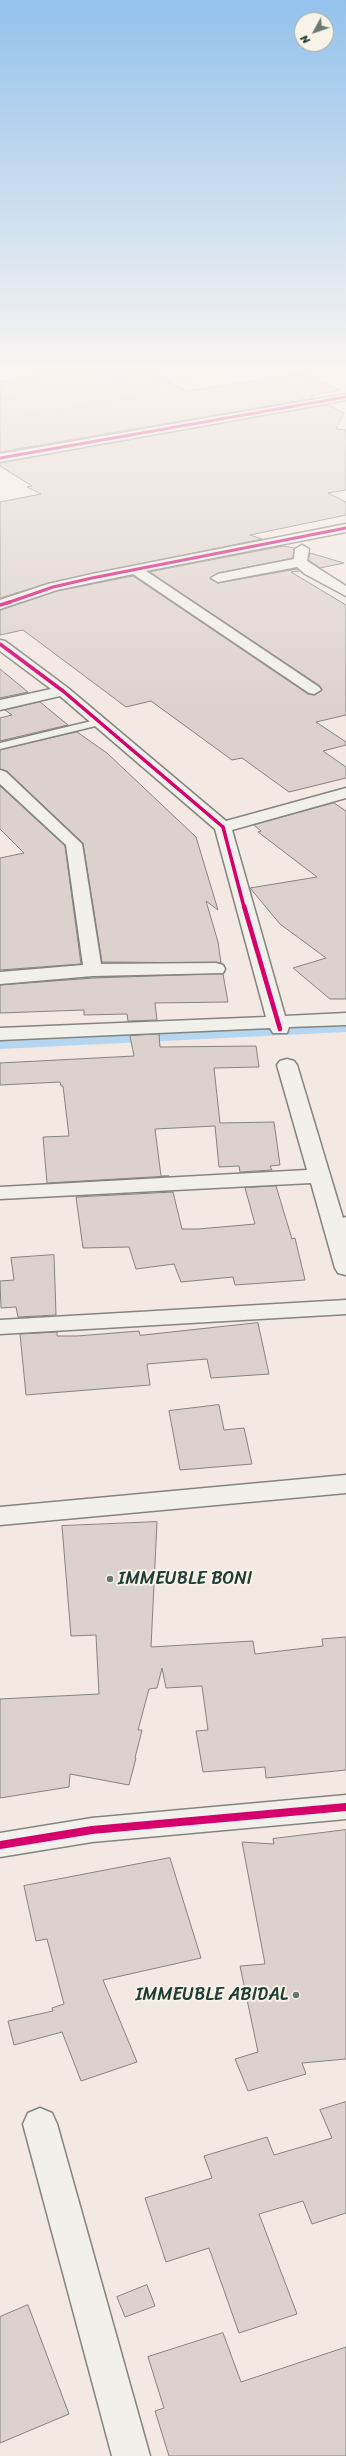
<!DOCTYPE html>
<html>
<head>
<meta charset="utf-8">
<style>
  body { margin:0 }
  #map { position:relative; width:346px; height:2456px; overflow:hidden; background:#f3e8e2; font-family:Sriracha,sans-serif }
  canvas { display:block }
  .north { position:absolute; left:294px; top:12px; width:40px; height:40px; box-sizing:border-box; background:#f7f3e8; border:1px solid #a1aaa0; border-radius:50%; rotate:230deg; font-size:11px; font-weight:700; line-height:16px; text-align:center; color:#1f3d34 }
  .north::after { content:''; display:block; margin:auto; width:14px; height:18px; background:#697971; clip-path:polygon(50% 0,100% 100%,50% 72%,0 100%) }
</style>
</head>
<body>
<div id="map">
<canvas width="346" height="2456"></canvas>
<div class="north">N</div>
</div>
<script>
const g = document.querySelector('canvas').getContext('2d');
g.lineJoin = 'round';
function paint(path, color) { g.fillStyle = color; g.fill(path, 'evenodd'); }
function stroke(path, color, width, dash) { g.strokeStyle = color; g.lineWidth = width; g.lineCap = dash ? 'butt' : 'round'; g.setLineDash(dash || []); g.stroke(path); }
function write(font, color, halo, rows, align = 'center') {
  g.font = font + ' Sriracha,sans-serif'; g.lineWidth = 4; g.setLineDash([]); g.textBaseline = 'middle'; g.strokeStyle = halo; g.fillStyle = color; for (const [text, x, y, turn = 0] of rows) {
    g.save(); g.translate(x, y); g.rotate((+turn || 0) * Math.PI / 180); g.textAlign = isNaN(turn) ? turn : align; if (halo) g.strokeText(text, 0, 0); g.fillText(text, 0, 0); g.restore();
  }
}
paint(new Path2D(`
  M210,366H268L0,411V402Z`), '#b5d6f1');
stroke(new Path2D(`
  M0,1045L346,1028`), '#b5d6f1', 8);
const building = new Path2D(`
  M15,366H155L156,375L186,391L304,373L340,390L310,396L314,398L0,452V382L34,376Z
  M328,405L344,413L336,429L346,430V490L328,493L346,502V515L250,535L262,539L48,583L0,598V502L41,494L27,487L32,486L0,466V463Z
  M284,546L294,548L293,558L218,573L210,579L218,583L297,569L299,571L291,572L346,605V715L316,722L346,742V745L323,751L346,767V778L289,792L242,758L232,760L151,701L126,707L23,630L0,635V610L57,591L133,576L308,694L315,695L322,690L320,686L150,572Z
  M310,553L344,563L320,568L309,560Z
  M0,669L28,692L0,698Z
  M40,702L68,725L0,741V718L12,715L5,710Z
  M77,732L107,753L196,837L218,910L206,901L218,942L221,963L102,962L83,843L7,771L0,769V750Z
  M0,786L65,846L81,964L0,970V858L24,853L0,829Z
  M334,803L346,811V999H330L293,968L326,958L280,924L250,888L317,877L258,832L261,831L254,825Z
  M223,974L228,1002L155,1003L157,1020L128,1021L127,1014L84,1015V1010L0,1013V985L93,978Z
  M159,1034L160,1047L256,1046L259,1067L214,1068L220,1123L274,1122L280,1165L270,1166L272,1170L240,1172L239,1166L219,1167L215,1126L155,1129L161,1176H169L47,1183L43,1137L69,1136L63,1086H61L60,1082L0,1085V1063L134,1056L130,1036Z
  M276,1186L292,1239L295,1238L305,1280L235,1285L233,1277L181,1282L174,1264L136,1269L129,1247L83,1248L76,1197L173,1192L182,1229H198L255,1224L245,1188Z
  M54,1255L56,1315L18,1317L16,1307L1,1308L0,1281L14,1280L11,1258Z
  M258,1323L269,1374L211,1378L207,1359L147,1364L150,1385L26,1395L20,1334L57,1332V1336H77L139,1331L140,1335Z
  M219,1405L224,1430L244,1428L252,1464L180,1470L169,1411Z
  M157,1522L151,1647L253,1641L255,1654L323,1646L322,1639L346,1637V1770L266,1778L265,1767L203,1772L196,1731L208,1730L202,1686L166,1688L162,1668L157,1688L149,1689L138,1730H142L135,1758H136L129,1785L70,1774L69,1787L0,1798V1699L99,1694L96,1635L71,1636L62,1526Z
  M346,1830V2059L302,2063L306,2074L248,2091L235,2059L258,2052L240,1966L265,1964L242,1842L274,1844L273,1839Z
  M170,1858L201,1958L103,1980L137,2062L81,2081L62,2032L14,2045L8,2021L53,2011L52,2008L64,2004L47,1939L36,1941L24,1886Z
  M346,2102V2213L312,2224L303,2201L259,2214L297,2314L239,2333L209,2248L166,2262L145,2198L212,2178L204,2156L267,2137L274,2155L332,2138L320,2110Z
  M147,2285L155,2306L125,2317L117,2297Z
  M28,2305L69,2414L0,2443V2317Z
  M223,2333L241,2382L346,2347V2456H169L155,2411L164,2408L148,2357Z`);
paint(building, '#ddd1cd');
stroke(building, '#848480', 1);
const service = new Path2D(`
  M100,719L104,720V724L0,749V743Z`);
const minor = new Path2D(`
  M346,394V400L0,462V454Z
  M346,524V532L146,571L319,687L321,690L314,694L309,693L133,574L57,590L0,609V600L48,584L92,574Z
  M302,545L309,549L307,561L346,586V596L305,574L297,567L218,582L211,578L218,574L294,559L295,549Z
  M0,640L5,641L68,688L226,821L346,788V798L232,830L285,1016L346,1013V1025L289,1027L287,1033H273L270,1028L0,1040V1028L266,1017L215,829L60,696L0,710V700L51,689L0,651Z
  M0,770L6,772L82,844L101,964L216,963L223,965L225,969L223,973L93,976L0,984V972L83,965L66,845L0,784Z
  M287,1059L294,1061L297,1065L343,1218L346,1217V1275L338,1273L335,1268L311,1183L0,1199V1187L307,1170L277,1065L280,1061Z
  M346,1300V1314L0,1334V1320Z
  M346,1475V1493L0,1525V1507Z
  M346,1795V1819L92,1842L0,1857V1833L92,1818Z
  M40,2108L52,2113L57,2124L150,2456H112L23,2124L28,2113Z`);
stroke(service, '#848480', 3);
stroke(minor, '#848480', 3);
stroke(new Path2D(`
  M0,400L200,366
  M0,420L318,366`), '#b0b1ac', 1.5, [0.5, 1.5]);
paint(service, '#f2f0eb');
paint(minor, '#f2f0eb');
stroke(new Path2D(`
  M0,458L346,397
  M7,603L53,587L92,578L346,528`), '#d6006c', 3);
stroke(new Path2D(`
  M0,605L10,602
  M0,644L63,691L223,827L244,907`), '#d6006c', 3.5);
stroke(new Path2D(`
  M244,906L280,1029`), '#d6006c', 4.5);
stroke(new Path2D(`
  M0,1845L92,1830L346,1807`), '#d6006c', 8);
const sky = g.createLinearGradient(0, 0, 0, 710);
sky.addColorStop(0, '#93c2ec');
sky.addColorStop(0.52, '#faf5f2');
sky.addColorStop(1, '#faf5f200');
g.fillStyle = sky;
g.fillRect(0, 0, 346, 710);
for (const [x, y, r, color] of [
  [110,1579,4,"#697971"],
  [296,1995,4,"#697971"]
]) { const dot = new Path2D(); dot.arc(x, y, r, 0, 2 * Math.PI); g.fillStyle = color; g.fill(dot); stroke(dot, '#f7f3e8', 1.5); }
write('18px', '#1f3d34', '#f7f3e8', [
  ["IMMEUBLE BONI",118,1579],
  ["IMMEUBLE ABIDAL",288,1995,"right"]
], 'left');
</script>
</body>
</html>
